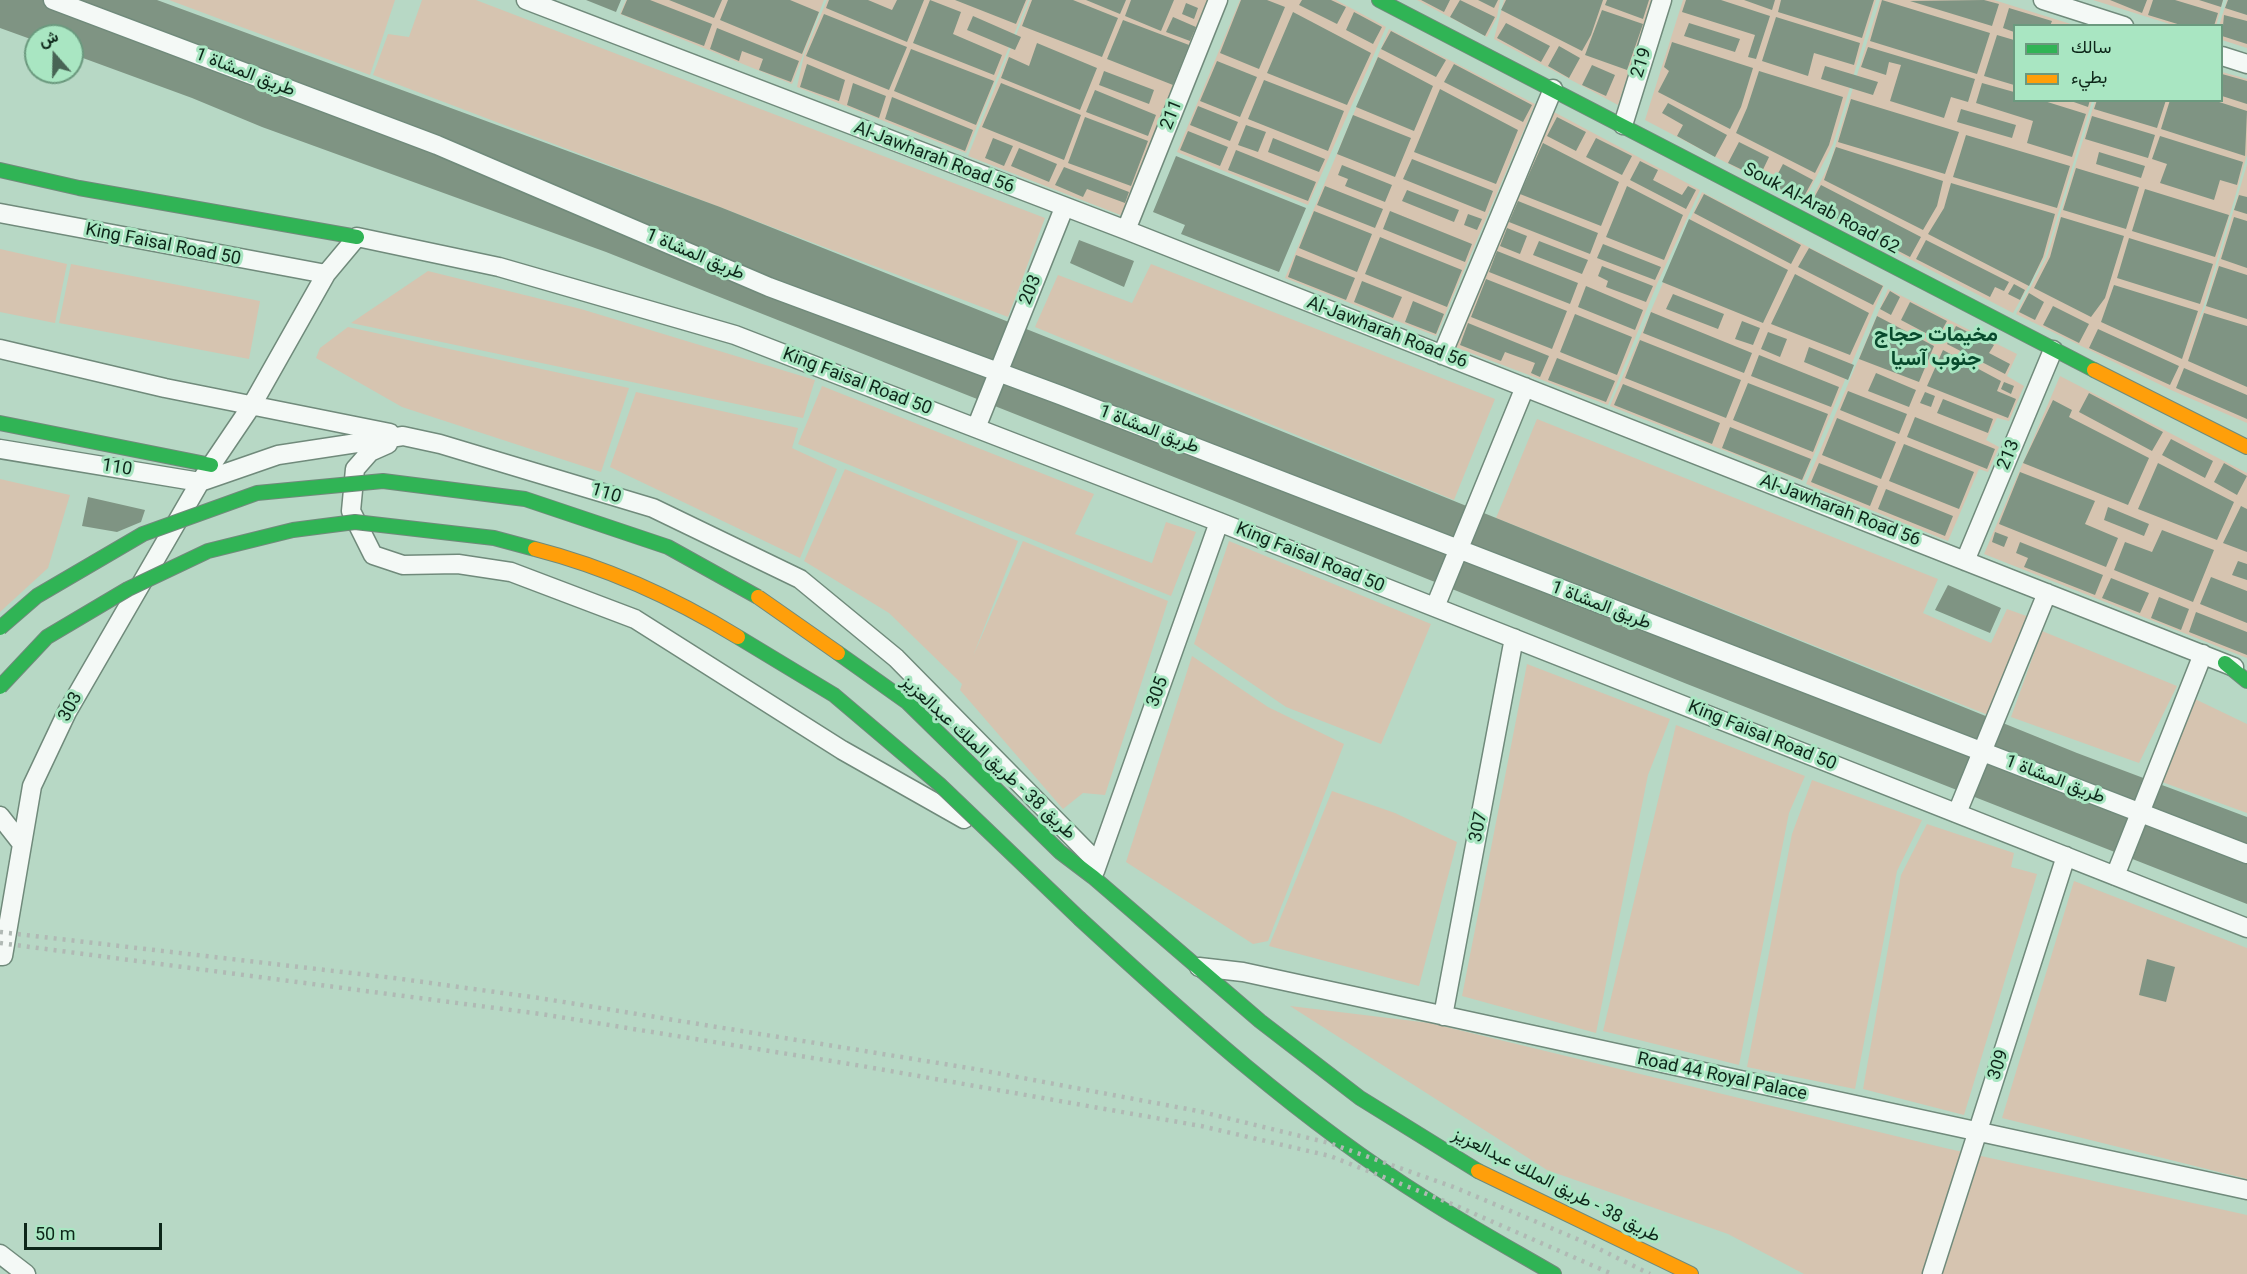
<!DOCTYPE html>
<html>
<head>
<meta charset="utf-8">
<style>
  body { margin:0 }
  #map { position:relative; width:2247px; height:1274px; overflow:hidden; background:#b7d8c5; font-family:Roboto,Vazirmatn,sans-serif }
  canvas { display:block }
  .legend { position:absolute; left:2013px; top:24px; width:210px; height:78px; box-sizing:border-box; background:#a9e6c2; border:2px solid #6b997e; margin:0; padding:8px 10px; list-style:none; font-size:18px; color:#0d2619 }
  .legend li { display:flex; align-items:center; gap:12px; height:30px }
  .legend b { width:30px; border:2px solid #6b997e }
  .north { position:absolute; left:24px; top:24px; width:60px; height:60px; box-sizing:border-box; background:#a9e6c2; border:2px solid #6b997e; border-radius:50%; rotate:340deg; font-size:16px; font-weight:700; line-height:24px; text-align:center; color:#0d2619 }
  .north::after { content:''; display:block; margin:auto; width:21px; height:27px; background:#486455; clip-path:polygon(50% 0,100% 100%,50% 72%,0 100%) }
  .scale { position:absolute; left:24px; top:1223px; width:138px; height:27px; box-sizing:border-box; border:3px solid #0d2619; border-top:0; padding-left:8px; font-size:18px; line-height:21px; white-space:nowrap; color:#0d2619; -webkit-text-stroke:4px #a9e6c2; paint-order:stroke }
</style>
</head>
<body>
<div id="map">
<canvas width="2247" height="1274"></canvas>
<ul class="legend">
<li><b style="height:8px;background:#30b455"></b>سالك</li>
<li><b style="height:8px;background:#ff9f0a"></b>بطيء</li>
</ul>
<div class="north">ش</div>
<div class="scale">50 m</div>
</div>
<script>
const g = document.querySelector('canvas').getContext('2d');
g.lineJoin = 'round';
function paint(path, color) { g.fillStyle = color; g.fill(path, 'evenodd'); }
function stroke(path, color, width, dash) { g.strokeStyle = color; g.lineWidth = width; g.lineCap = dash ? 'butt' : 'round'; g.setLineDash(dash || []); g.stroke(path); }
function write(font, color, halo, rows, align = 'center') {
  g.font = font + ' Roboto,Vazirmatn,sans-serif'; g.lineWidth = 6; g.setLineDash([]); g.textBaseline = 'middle'; g.strokeStyle = halo; g.fillStyle = color; for (const [text, x, y, turn = 0] of rows) {
    g.save(); g.translate(x, y); g.rotate((+turn || 0) * Math.PI / 180); g.textAlign = isNaN(turn) ? turn : align; if (halo) g.strokeText(text, 0, 0); g.fillText(text, 0, 0); g.restore();
  }
}
paint(new Path2D(`
  M169,0H395L370,75Z
  M422,0H476L1045,218L1008,317L373,75L388,34L409,37Z
  M626,0H824L792,84L620,14Z
  M827,0H1028L966,153L797,87L804,55Z
  M1030,0H1208L1123,216L968,156Z
  M1240,0H1336L1386,27L1308,205L1177,152Z
  M1417,0H1500L1497,17L1487,37Z
  M1504,0H1652L1618,105L1494,39Z
  M1683,0H1876L1833,144L1803,203L1645,120Z
  M1880,0H1994L2074,25L2014,26V100L2092,101L2045,257L2013,313L1808,206L1830,163Z
  M2093,0H2223L2216,26L2173,25Z
  M2227,0H2247V48L2222,40V26H2219Z
  M1389,29L1535,104L1436,336L1285,278Z
  M2222,72L2247,79V155L2203,308L2185,355L2205,308L2247,164V423L2171,390L2016,314L2047,257L2095,101L2222,100Z
  M1554,112L1700,190L1657,284L1608,405L1455,347Z
  M1702,192L1884,286L1803,481L1610,406Z
  M0,249L67,264L55,323L0,312Z
  M71,264L260,301L249,359L59,323Z
  M1151,264L1495,399L1454,500L1035,327L1058,275L1132,303Z
  M428,271L581,309L815,380L803,418L351,323Z
  M1888,289L2017,354L2007,376L2024,386L2009,421L1997,418L1986,440L1999,447L1988,472L1979,469L1948,541L1806,484Z
  M348,327L629,388L601,472L402,407L316,358L320,348Z
  M2060,376L2247,473V658L1984,554Z
  M822,386L1094,494L1075,534L1152,563L1166,522L1196,532L1171,596L798,444Z
  M636,392L798,428L792,448L837,469L800,558L610,467Z
  M1537,419L1938,579L1923,613L1991,643L2007,609L2032,618L1988,715L1496,518Z
  M845,469L1018,541L973,656L1023,541L1168,601L1105,795L1083,793L1063,809L960,690L962,684L889,613L804,561Z
  M0,479L70,495L48,568L0,612Z
  M1229,541L1431,624L1381,744L1286,707L1194,644Z
  M2042,631L2177,686L2139,763L2011,717Z
  M1192,656L1268,707L1344,744L1268,941L1253,944L1126,862Z
  M1527,664L1670,719L1648,775L1596,1033L1462,996Z
  M2195,699L2247,724V813L2162,782Z
  M1676,725L1805,776L1789,813L1739,1065L1603,1031Z
  M1812,780L1922,820L1897,871L1855,1089L1747,1067L1792,834Z
  M1332,791L1395,813L1457,842L1419,986L1269,946Z
  M1927,824L2014,853L2011,867L2037,874L1964,1115L1863,1089L1901,875Z
  M2074,881L2247,948V1179L2002,1118Z
  M1290,1006L1430,1023L1945,1148L2247,1215V1274H1804L1728,1234L1547,1170Z`), '#d6c4b0');
paint(new Path2D(`
  M0,0H157L720,207L1202,399L2077,753L2247,817V904L1687,684L1232,500L606,252L262,127L192,98L72,54V36H36V41L0,28Z
  M586,0H621L616,12Z
  M627,0H650L712,24L704,46L621,14Z
  M669,0H722L714,18Z
  M728,0H790L819,12L802,54L720,20Z
  M829,0H868L892,10L897,0H924L907,42L826,8Z
  M930,0L961,12L953,34L1002,55L994,75L913,43Z
  M955,0H1026L1016,24Z
  M1032,0H1073L1118,18L1102,57L1022,26Z
  M1086,0H1126L1120,14Z
  M1131,0H1174L1161,31L1125,16Z
  M1241,0H1267L1285,7L1259,69L1220,53Z
  M1302,0H1331L1346,7L1337,24L1299,5Z
  M1421,0H1450L1444,12Z
  M1460,0L1495,17L1485,36L1450,17Z
  M1478,0H1498L1494,8Z
  M1506,0H1603L1591,35L1582,51L1501,10Z
  M1607,0H1649L1643,19L1605,5Z
  M1686,0H1721L1770,16L1756,59L1748,57L1755,35L1682,12Z
  M1744,0H1775L1772,10Z
  M1781,0H1874L1862,38L1778,12Z
  M1882,0L1990,33L1977,74L1870,41Z
  M1984,0L1999,4L1992,26L1910,1Z
  M2110,0H2147L2142,13Z
  M2153,0H2175L2218,13L2214,26H2184L2148,15Z
  M2199,0H2223L2221,7Z
  M2228,0H2247V15L2225,8Z
  M1186,3L1198,8L1194,19L1182,14Z
  M2009,8L2052,21L2050,26H2014V32L2003,28Z
  M1602,10L1643,24L1627,70L1585,55Z
  M1293,12L1371,53L1347,105L1267,73Z
  M1354,12L1382,27L1373,44L1346,30Z
  M824,14L907,47L889,90L806,56Z
  M2224,15L2247,21V44L2222,36Z
  M973,16L1021,37L1015,50L967,30Z
  M1173,17L1196,27L1190,41L1166,32Z
  M1776,17L1860,43L1854,65L1814,53L1808,76L1762,61Z
  M1123,20L1189,45L1173,85L1107,59Z
  M1506,23L1550,46L1541,62L1497,38Z
  M1689,23L1740,39L1735,52L1684,36Z
  M717,28L799,61L791,82L759,70L763,59L742,51L739,61L710,49Z
  M1391,31L1446,60L1436,77L1381,49Z
  M1997,35L2014,40V85L1984,76Z
  M1672,42L1753,68L1741,107L1730,129L1658,92L1669,71L1664,67Z
  M1037,43L1097,68L1080,110L1001,78L1009,57L1029,66Z
  M1559,46L1580,58L1569,78L1548,66Z
  M1868,47L1975,79L1968,102L1951,97L1944,118L1890,101L1901,65L1889,62L1886,75L1861,67Z
  M911,49L994,81L976,125L894,91Z
  M1378,57L1433,86L1414,131L1356,107Z
  M1217,61L1257,77L1240,117L1200,101Z
  M807,64L845,80L839,101L800,87Z
  M1454,64L1532,105L1523,122L1444,82Z
  M1592,65L1615,75L1606,96L1582,85Z
  M1825,66L1878,82L1873,95L1821,79Z
  M1104,71L1154,90L1149,104L1099,85Z
  M1759,71L1843,97L1829,145L1815,173L1736,133L1747,108Z
  M2222,74L2247,81V104L2222,96Z
  M1264,80L1344,111L1328,151L1248,119Z
  M853,83L886,96L879,118L847,105Z
  M1001,83L1081,115L1064,160L982,127Z
  M1982,83L2014,92V100H2041L2086,114L2072,157L2027,143L2033,121L1976,103Z
  M1440,89L1518,130L1496,184L1414,152Z
  M1095,90L1156,115L1148,136L1086,112Z
  M892,97L973,130L965,151L885,119Z
  M1851,99L1959,132L1945,174L1838,142Z
  M2068,100H2090L2088,107Z
  M2097,100H2166L2157,128L2094,109Z
  M2170,100H2213L2247,111L2245,156L2161,129Z
  M1668,103L1727,135L1715,157L1677,136L1683,125L1662,113Z
  M1198,106L1238,122L1230,141L1190,125Z
  M1961,109L2016,125L2012,138L1957,122Z
  M1353,115L1411,138L1395,177L1337,154Z
  M2092,116L2155,135L2148,158L2085,139Z
  M1085,117L1148,141L1131,186L1068,163Z
  M1557,117L1586,132L1576,151L1547,136Z
  M1246,125L1266,132L1258,152L1238,145Z
  M1188,131L1228,147L1220,166L1180,150Z
  M1966,135L2070,166L2057,208L1953,177Z
  M2160,136L2243,162L2237,185L2220,180L2214,200L2160,183L2167,164L2152,159Z
  M993,138L1013,146L1004,166L985,158Z
  M1273,138L1325,159L1319,172L1268,152Z
  M1596,138L1632,156L1622,175L1586,157Z
  M1739,142L1769,157L1759,178L1728,163Z
  M1543,143L1619,182L1601,226L1520,194Z
  M1836,147L1943,181L1937,206L1923,230L1824,180Z
  M1019,148L1057,164L1049,182L1011,166Z
  M1236,150L1316,182L1308,201L1228,170Z
  M2099,152L2145,166L2141,178L2096,164Z
  M1176,156L1306,208L1279,272L1181,234L1185,225L1153,212Z
  M1412,159L1493,191L1485,212L1403,179Z
  M1640,161L1658,170L1653,180L1682,195L1688,186L1696,190L1686,209L1630,180Z
  M1783,164L1813,180L1802,200L1772,185Z
  M1342,165L1392,185L1385,202L1345,186L1348,179L1338,175Z
  M1064,167L1129,192L1125,203L1087,189L1083,197L1055,185Z
  M2076,168L2139,187L2126,229L2063,210Z
  M1951,183L2055,214L2043,257L2029,286L1928,234L1944,208Z
  M1821,185L1921,237L1910,257L1810,205Z
  M1325,186L1383,209L1375,228L1317,205Z
  M1627,186L1683,215L1664,260L1606,237Z
  M2145,189L2229,215L2215,257L2132,231Z
  M1407,190L1459,210L1454,222L1402,201Z
  M1704,194L1801,245L1791,264L1694,213Z
  M2239,195L2247,197V214L2234,210Z
  M1518,201L1598,233L1590,254L1509,222Z
  M1314,211L1372,234L1357,272L1299,248Z
  M1390,211L1472,244L1465,262L1383,229Z
  M1468,214L1482,219L1477,230L1464,225Z
  M2061,217L2124,236L2105,298L2091,317L2034,288L2050,257Z
  M2234,217L2247,221V268L2221,259Z
  M1689,219L1788,270L1763,323L1662,282Z
  M1507,228L1527,236L1520,254L1500,246Z
  M1380,237L1462,270L1447,307L1365,274Z
  M2129,238L2213,264L2200,304L2117,278Z
  M1079,240L1134,261L1124,287L1070,263Z
  M1926,240L2009,282L2004,291L1995,287L1990,297L1916,259Z
  M1539,241L1588,260L1582,274L1533,255Z
  M1603,244L1661,267L1655,280L1597,258Z
  M1809,248L1883,286L1873,305L1798,267Z
  M1497,251L1578,283L1570,304L1489,272Z
  M1296,255L1355,278L1346,300L1288,277Z
  M1602,266L1653,286L1646,302L1606,287L1608,281L1598,276Z
  M2219,266L2247,275V319L2206,306Z
  M1795,274L1869,313L1850,355L1771,324Z
  M1486,279L1567,311L1552,349L1471,317Z
  M1362,281L1402,297L1393,318L1354,302Z
  M2014,284L2025,290L2020,300L2008,294Z
  M2114,285L2198,311L2182,359L2101,322Z
  M1586,286L1643,310L1635,330L1578,307Z
  M1890,291L1900,297L1891,315L1880,309Z
  M2029,293L2044,302L2035,320L2019,312Z
  M1673,294L1724,314L1718,329L1666,309Z
  M1413,301L1444,314L1436,334L1405,322Z
  M1910,302L1947,321L1937,339L1901,320Z
  M2053,306L2089,324L2079,343L2043,325Z
  M1651,312L1752,353L1744,373L1643,333Z
  M2204,313L2247,326V387L2188,361Z
  M1575,314L1632,337L1617,375L1560,352Z
  M1877,316L1934,346L1919,382L1859,359Z
  M1742,321L1760,328L1753,345L1735,339Z
  M1468,323L1549,356L1540,377L1531,373L1535,363L1505,352L1501,361L1460,345Z
  M1956,326L1994,345L1989,353L2010,364L2005,374L1947,344Z
  M2098,329L2179,366L2170,385L2089,348Z
  M1768,332L1787,339L1780,357L1761,349Z
  M1640,340L1741,380L1726,418L1625,378Z
  M1809,347L1854,365L1848,380L1804,362Z
  M1943,350L2001,381L1997,391L2016,399L2008,418L1927,386Z
  M1759,355L1839,387L1831,407L1751,376Z
  M1557,358L1615,381L1606,402L1548,380Z
  M2184,368L2247,395V419L2176,388Z
  M1876,373L1916,390L1909,407L1868,391Z
  M2004,382L2014,386L2011,394L2001,389Z
  M1748,383L1828,414L1813,452L1733,420Z
  M1623,384L1720,423L1712,444L1614,405Z
  M1848,391L1907,414L1899,434L1840,410Z
  M1925,392L1935,396L1931,407L1920,403Z
  M2089,393L2163,432L2152,451L2079,412Z
  M1943,399L1993,419L1988,433L1937,413Z
  M2053,400L2072,410L2069,417L2149,458L2128,505L2023,463Z
  M1915,417L1995,449L1987,469L1907,437Z
  M1837,418L1896,442L1881,479L1822,455Z
  M1730,427L1811,459L1802,480L1722,448Z
  M2171,439L2213,461L2205,478L2162,455Z
  M1904,444L1974,472L1959,509L1889,481Z
  M1819,463L1878,486L1870,506L1811,482Z
  M2158,463L2234,502L2217,540L2138,509Z
  M2224,463L2247,476L2237,495L2214,482Z
  M2020,472L2095,501L2085,524L2118,538L2106,567L1999,524Z
  M1886,489L1953,516L1945,536L1878,509Z
  M88,497L145,510L141,522L117,532L82,526Z
  M2241,506L2247,509V552L2223,543Z
  M2108,507L2149,524L2144,536L2104,520Z
  M2162,530L2214,550L2193,602L2114,570L2125,542L2152,552Z
  M1995,532L2008,537L2004,547L1992,542Z
  M2020,542L2103,575L2095,595L2024,567L2028,558L2016,553Z
  M2238,561L2247,564V580L2232,575Z
  M2211,577L2247,591V623L2200,604Z
  M2111,578L2149,593L2140,613L2102,598Z
  M1948,585L2001,608L1990,633L1935,610Z
  M2159,597L2189,609L2181,630L2151,618Z
  M2196,612L2247,632V655L2189,632Z
  M2147,959L2175,967L2166,1002L2139,995Z`), '#7f9483');
const street = new Path2D(`
  M53,0L437,145L769,287L1060,395L2247,854
  M526,0L1126,230L2234,667
  M2043,0L2124,26
  M2222,56L2247,64
  M1623,125L1662,0
  M0,213L326,274
  M1126,230L1218,0
  M0,349L165,388L390,433
  M1442,355L1553,89
  M976,428L1064,208
  M388,444L370,452L355,469L351,511L373,555L403,565L458,564L511,572L635,619L842,750L964,819
  M0,449L200,482L278,455L403,436L440,444L653,508L800,579L896,658L1097,862
  M1965,561L2053,350
  M1435,607L1525,387
  M1957,813L2047,593
  M0,816L22,844
  M1095,871L1219,522
  M2115,876L2203,654
  M0,956H3L32,786L67,712L200,482L252,405L326,274L357,237L499,267L735,335L1219,522L2247,928
  M1199,967L1243,972L2247,1190
  M1443,1016L1514,638
  M0,1254L26,1274
  M1932,1274L2066,856`);
const fast = new Path2D(`
  M1379,0L2094,370
  M0,170L79,188L357,237
  M0,423L211,465
  M838,653L907,702L1060,852L1093,877L1260,1021L1360,1098L1478,1171
  M2225,663L2247,681
  M1080,919C1189,1019 1299,1119 1425,1198C1467,1225 1511,1249 1554,1274`);
const slow = new Path2D(`
  M2094,370L2247,447
  M1478,1171L1691,1274`);
stroke(street, '#708a7b', 21);
stroke(fast, '#708a7b', 16);
stroke(slow, '#708a7b', 16);
stroke(street, '#f4f9f6', 18);
stroke(fast, '#30b455', 14);
stroke(slow, '#ff9f0a', 14);
stroke(new Path2D(`
  M0,932L394,978L539,998L975,1069L1198,1111L1329,1143L1456,1188L1589,1244L1650,1274
  M0,943L541,1014L862,1066L1201,1126L1330,1156L1452,1204L1612,1274`), '#b0b9b4', 4.5, [3, 6]);
const fastBridge = new Path2D(`
  M0,628L37,596L143,534L257,493L383,481L525,499L668,547L758,597
  M738,637L834,695L939,784L1080,919
  M0,687L47,637L128,589L208,551L293,530L355,522L494,538L535,549`);
const slowBridge = new Path2D(`
  M535,549C605,567 676,599 738,637
  M758,597L838,653`);
stroke(fastBridge, '#708a7b', 16, []);
stroke(slowBridge, '#708a7b', 16, []);
stroke(fastBridge, '#30b455', 14);
stroke(slowBridge, '#ff9f0a', 14);
write('18px', '#0d2619', '#a9e6c2', [
  ["219",1642,63,-72],
  ["طريق المشاة 1",245,73,21],
  ["211",1172,115,-68],
  ["Al-Jawharah Road 56",934,158,21],
  ["Souk Al-Arab Road 62",1821,209,28],
  ["King Faisal Road 50",163,245,11],
  ["طريق المشاة 1",695,255,23],
  ["203",1031,290,-68],
  ["Al-Jawharah Road 56",1387,333,21],
  ["King Faisal Road 50",857,382,21],
  ["طريق المشاة 1",1149,430,21],
  ["213",2009,455,-67],
  ["110",117,468,9],
  ["110",606,494,17],
  ["Al-Jawharah Road 56",1840,511,21],
  ["King Faisal Road 50",1310,558,22],
  ["طريق المشاة 1",1601,606,21],
  ["305",1158,692,-70],
  ["303",71,707,-62],
  ["King Faisal Road 50",1762,736,22],
  ["طريق 38 - طريق الملك عبدالعزيز",988,758,43],
  ["طريق المشاة 1",2055,780,21],
  ["307",1479,827,-79],
  ["309",1999,1065,-72],
  ["Road 44 Royal Palace",1722,1077,12],
  ["طريق 38 - طريق الملك عبدالعزيز",1556,1186,27]
]);
write('bold 21px', '#084a2d', '#a9e6c2', [
  ["مخيمات حجاج",1936,336],
  ["جنوب آسيا",1936,360]
]);
</script>
</body>
</html>
